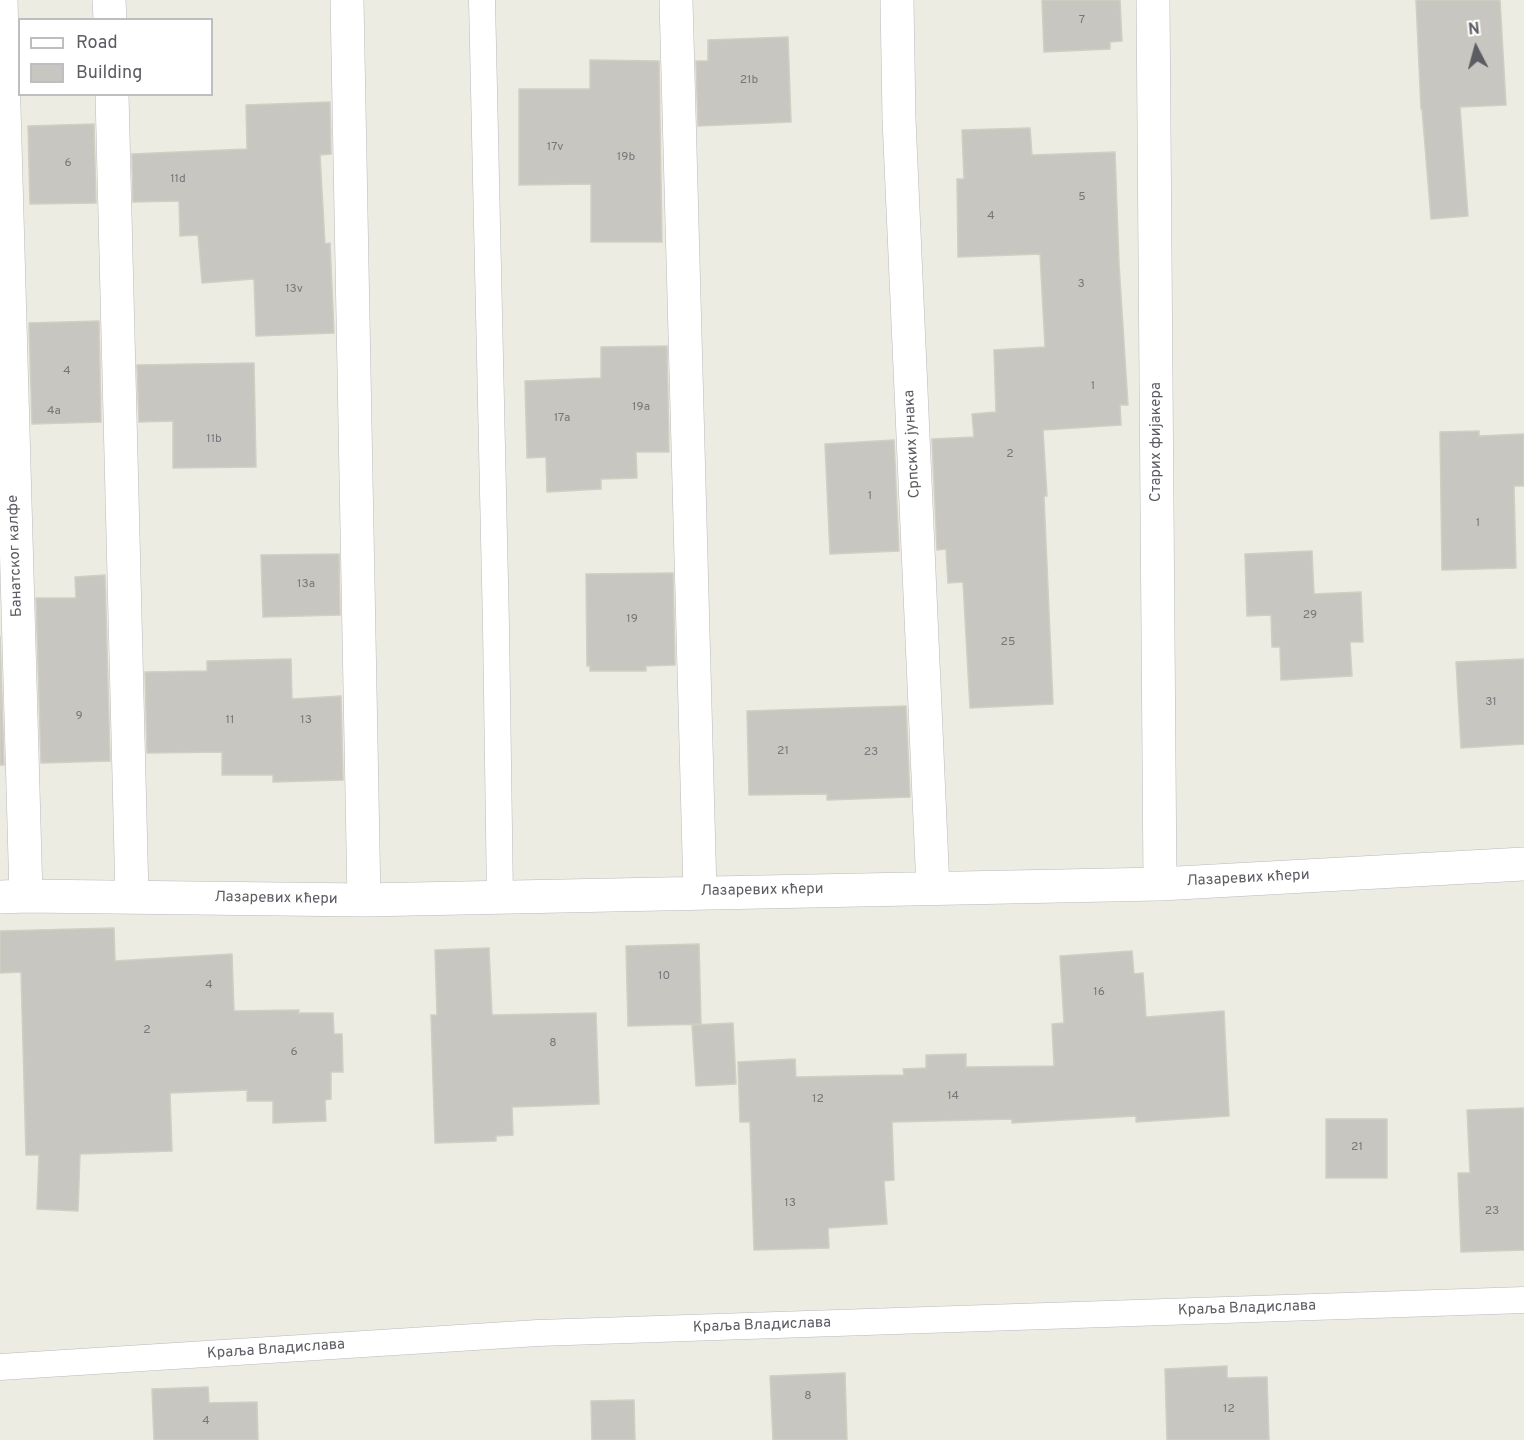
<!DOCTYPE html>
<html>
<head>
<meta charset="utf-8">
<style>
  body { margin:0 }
  #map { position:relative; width:1524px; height:1440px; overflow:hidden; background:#ecece3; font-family:Overpass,sans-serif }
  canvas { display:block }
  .legend { position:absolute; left:18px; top:18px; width:195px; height:78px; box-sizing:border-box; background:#fff; border:2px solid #bdbec0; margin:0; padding:8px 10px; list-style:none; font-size:18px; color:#5b5d62 }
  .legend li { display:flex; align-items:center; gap:12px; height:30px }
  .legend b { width:30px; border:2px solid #bdbec0 }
  .north { position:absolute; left:1446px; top:18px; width:60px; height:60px; -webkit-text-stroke:4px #fff; paint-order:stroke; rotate:354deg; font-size:16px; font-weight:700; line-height:24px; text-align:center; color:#5b5d62 }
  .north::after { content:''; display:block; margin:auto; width:21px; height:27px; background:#5b5d62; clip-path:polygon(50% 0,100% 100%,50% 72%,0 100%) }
</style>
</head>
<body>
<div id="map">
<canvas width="1524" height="1440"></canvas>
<ul class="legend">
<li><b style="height:8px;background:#fff"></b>Road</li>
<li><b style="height:16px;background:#c8c6c0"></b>Building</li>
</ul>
<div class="north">N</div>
</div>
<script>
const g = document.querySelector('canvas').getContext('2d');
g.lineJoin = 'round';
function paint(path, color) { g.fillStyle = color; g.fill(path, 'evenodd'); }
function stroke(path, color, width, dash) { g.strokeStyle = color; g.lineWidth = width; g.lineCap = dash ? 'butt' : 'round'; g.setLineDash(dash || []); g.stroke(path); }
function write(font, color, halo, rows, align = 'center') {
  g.font = font + ' Overpass,sans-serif'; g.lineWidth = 5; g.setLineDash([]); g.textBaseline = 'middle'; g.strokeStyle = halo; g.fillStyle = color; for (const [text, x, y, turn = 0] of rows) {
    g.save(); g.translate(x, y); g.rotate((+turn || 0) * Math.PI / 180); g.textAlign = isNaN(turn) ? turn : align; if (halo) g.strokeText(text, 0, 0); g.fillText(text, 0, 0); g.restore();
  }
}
const building = new Path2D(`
  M1042,0H1120L1122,41L1110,42V49L1044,52Z
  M1416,0H1500L1506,105L1460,107L1468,216L1431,219L1422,109H1421Z
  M788,37L791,122L698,126L696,61H708V40Z
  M590,60L659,61L662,242H591V184L519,185V89H590Z
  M330,102L331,154L320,155L325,244L330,243L334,333L256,336L254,279L202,283L198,235L180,236L179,201L133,202L132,154L247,149L246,105Z
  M94,124L96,203L30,204L28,126Z
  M1030,128L1032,155L1115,152L1119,264L1128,405H1120L1121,425L1043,430L1047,496H1044L1053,704L970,708L963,582L948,583L946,549L937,550L932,439L974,437L972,414L996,412L994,350L1045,347L1040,254L958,257L957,179H964L962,130Z
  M99,321L101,422L32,424L29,323Z
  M667,346L669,452H636L637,478L601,479V489L547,492L546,457L527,458L525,381L601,378V347Z
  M254,363L256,467L173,468V421L139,422L137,365Z
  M1479,431V436L1524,434V486H1514L1516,568L1442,570L1440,432Z
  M894,440L899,551L830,554L825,444Z
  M1312,551L1314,594L1361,592L1363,642H1350L1352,676L1281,680L1280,647H1272L1271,615L1247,616L1245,554Z
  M339,554L340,615L263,617L261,555Z
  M673,573L675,665L646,666V671H590V666H587L586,574Z
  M105,575L110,761L41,763L36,598H76L75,577Z
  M0,636L4,765H0Z
  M291,659L292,699L341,696L343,780L273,782V775H222V752L147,753L145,672L207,671V661Z
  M1524,659V744L1461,748L1456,662Z
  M906,706L910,797L827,800V794L749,795L747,711Z
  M114,928L115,961L232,954L234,1011L299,1010L298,1013H333L334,1034H342L343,1072H331V1099L325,1100L326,1121L273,1123V1101H247V1090L170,1093L172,1151L80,1154L78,1211L37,1209L39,1155H26L21,972L0,973V931Z
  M699,944L701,1024L628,1026L626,946Z
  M489,948L492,1015L596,1013L599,1104L512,1107L513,1135L496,1136V1141L435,1143L431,1015H437L435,950Z
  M1132,951L1134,974L1143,973L1146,1017L1224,1011L1229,1116L1136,1122V1116L1012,1123V1119L892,1122L894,1180L884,1181L887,1224L828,1228L829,1248L754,1250L750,1122H740L738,1062L795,1059L796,1077L904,1075L903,1069L926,1068V1055L966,1054V1067L1054,1066L1052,1024L1064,1023L1060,956Z
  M733,1023L736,1084L696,1086L692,1025Z
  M1524,1108V1250L1461,1252L1458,1173H1470L1467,1110Z
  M1326,1119H1387V1178H1326Z
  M1227,1366V1378L1267,1377L1269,1440H1167L1165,1369Z
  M845,1373L847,1440H773L770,1376Z
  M208,1387L209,1403L257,1402L258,1440H154L152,1389Z
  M634,1400L635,1440H592L591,1401Z`);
paint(building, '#c8c6c0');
stroke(building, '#d1cec2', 1.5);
const service = new Path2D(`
  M482,0L496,626L500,898
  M0,1367L538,1333L1524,1300`);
const minor = new Path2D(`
  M1,0L26,896
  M109,0L110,20
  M347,0L364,900
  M676,0L700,892
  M897,0L899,119L933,888
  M1153,0L1160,884
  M112,94L132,897
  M0,897L26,896L364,900L1160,884L1524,864`);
stroke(service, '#b8b9be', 27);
stroke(minor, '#b8b9be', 34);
stroke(service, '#fff', 26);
stroke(minor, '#fff', 33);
write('12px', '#76777a', null, [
  ["7",1082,21],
  ["21b",749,81],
  ["17v",555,148],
  ["19b",626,158],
  ["6",68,164],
  ["11d",178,180],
  ["5",1082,198],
  ["4",991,217],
  ["3",1081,285],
  ["13v",294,290],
  ["4",67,372],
  ["1",1093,387],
  ["19a",641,408],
  ["4a",54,412],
  ["17a",562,419],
  ["11b",214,440],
  ["2",1010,455],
  ["1",870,497],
  ["1",1478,524],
  ["13a",306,585],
  ["29",1310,616],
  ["19",632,620],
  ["25",1008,643],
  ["31",1491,703],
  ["9",79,717],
  ["11",230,721],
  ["13",306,721],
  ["21",783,752],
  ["23",871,753],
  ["10",664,977],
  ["4",209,986],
  ["16",1099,993],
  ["2",147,1031],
  ["8",553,1044],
  ["6",294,1053],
  ["14",953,1097],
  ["12",818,1100],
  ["21",1357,1148],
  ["13",790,1204],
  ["23",1492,1212],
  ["8",808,1397],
  ["12",1229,1410],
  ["4",206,1422]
]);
write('15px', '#5b5d62', '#fff', [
  ["Старих фијакера",1157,442,-90],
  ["Српских јунака",913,444,-93],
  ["Банатског калфе",16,556,-92],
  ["Лазаревих кћери",1248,879,-3],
  ["Лазаревих кћери",762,891,-1],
  ["Лазаревих кћери",276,899,1],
  ["Краља Владислава",1247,1309,-2],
  ["Краља Владислава",762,1326,-2],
  ["Краља Владислава",276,1350,-4]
]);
</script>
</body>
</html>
